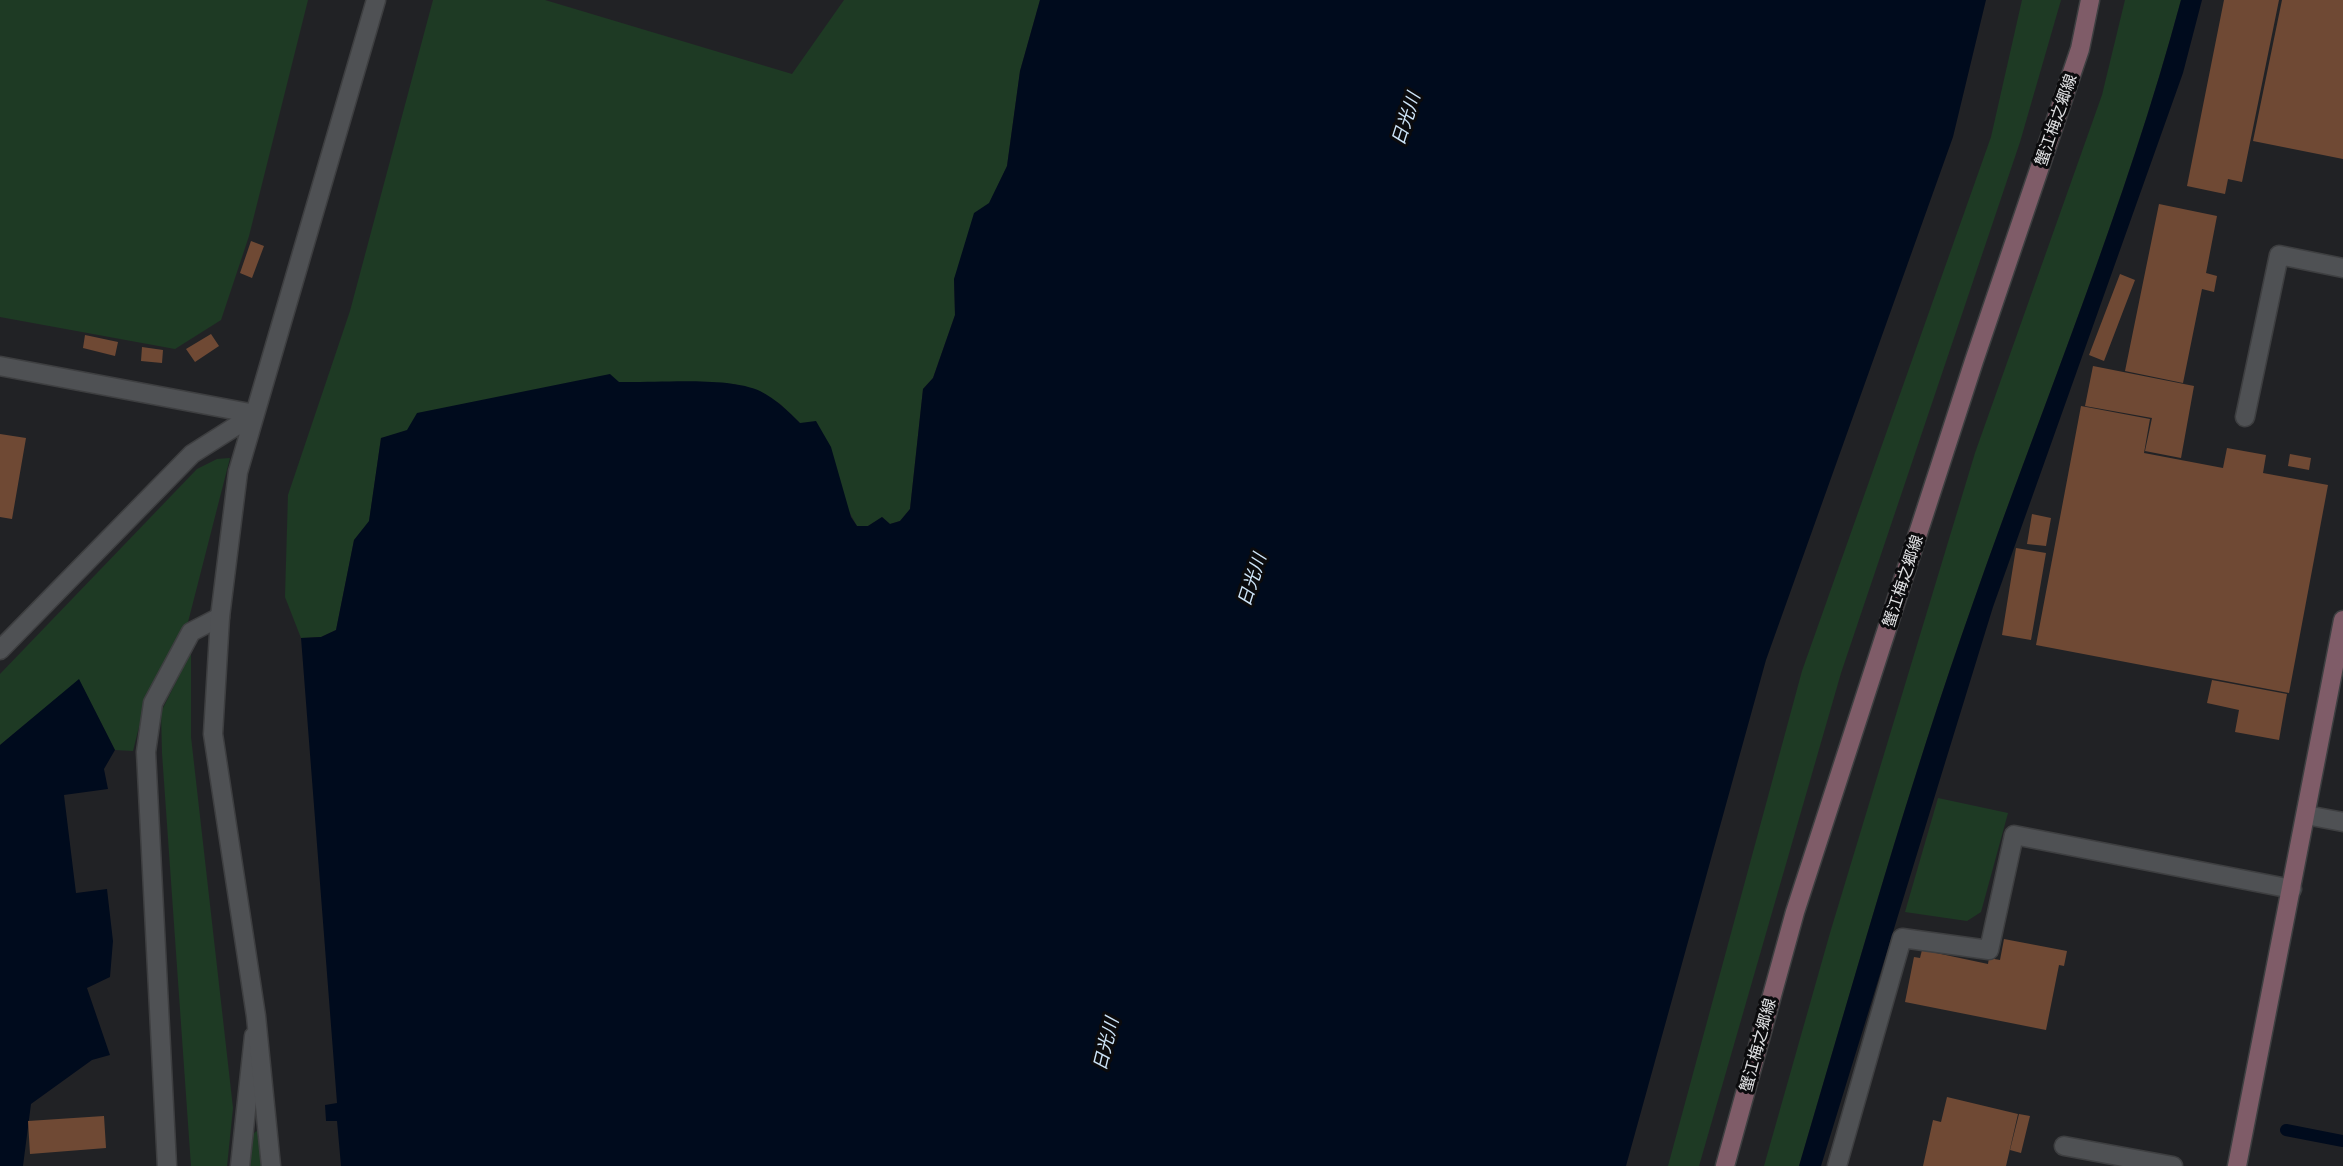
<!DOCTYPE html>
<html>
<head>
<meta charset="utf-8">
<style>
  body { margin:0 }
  canvas { display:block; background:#212225 }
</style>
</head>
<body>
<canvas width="2343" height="1166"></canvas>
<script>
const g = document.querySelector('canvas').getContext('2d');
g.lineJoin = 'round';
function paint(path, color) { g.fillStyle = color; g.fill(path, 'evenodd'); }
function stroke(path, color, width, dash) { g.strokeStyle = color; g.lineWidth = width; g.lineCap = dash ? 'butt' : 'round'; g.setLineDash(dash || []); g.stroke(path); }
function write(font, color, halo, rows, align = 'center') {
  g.font = font + ' Commissioner,"Noto Sans JP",sans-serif'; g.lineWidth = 6; g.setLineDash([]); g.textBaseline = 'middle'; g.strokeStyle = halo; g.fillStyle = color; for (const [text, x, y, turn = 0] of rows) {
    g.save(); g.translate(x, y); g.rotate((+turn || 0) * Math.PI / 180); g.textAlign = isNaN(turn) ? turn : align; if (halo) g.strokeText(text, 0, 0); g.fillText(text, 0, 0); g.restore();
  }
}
paint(new Path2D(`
  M0,0H308L249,236L221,320L175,349L0,317Z
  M433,0H545L792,74L844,0H1040L1020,71L1007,166L954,279L955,315L933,378L923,389L910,509L900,521L890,524L882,517L868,526H857L800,423L779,403L735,384L618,382L381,438L369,522L354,540L336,630L321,637L301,638L285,597L288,495L350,311Z
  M2022,0H2061L2020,142L1841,673L1699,1166H1668L1802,671L1991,137Z
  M2125,0H2181C2126,205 2044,401 1974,600C1908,786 1855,977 1799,1166H1764L1830,933L1975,453L2102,95Z
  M230,458L187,626L145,703L133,751L115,750L79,680L0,745V674L197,469L217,459Z
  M191,652V737L233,1108L227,1166H191L162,753L161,712Z
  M1938,798L2008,813L1981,912L1967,921L1905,912Z
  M259,1129L262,1166H250L253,1134Z`), '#1e3a24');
paint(new Path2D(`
  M1040,0H1986L1953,137L1766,660L1626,1166H341L337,1121H326L325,1105L337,1103L301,638L321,637L336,630L354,540L369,521L381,438L407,430L417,413L610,374L619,382C656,383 728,376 760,391C776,399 788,411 800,423L816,421L831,447L851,517L857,526H868L882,517L890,524L900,521L910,509L923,389L933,378L955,315L954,279L974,213L989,203L1007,166L1020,71Z
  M2181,0H2202L2183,73L1993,607L1821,1166H1799C1855,977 1908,786 1974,600C2044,401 2126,205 2181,0Z
  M79,679L115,750L104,769L108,789L64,795L76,893L107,889L113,941L110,977L87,988L110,1055L92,1060L31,1104L23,1166H0V745Z`), '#000b1d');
stroke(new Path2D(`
  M2286,1130L2343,1141`), '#000b1d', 12);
paint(new Path2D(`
  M2224,0H2279L2242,182L2228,179L2225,194L2187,186Z
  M2282,0H2343V159L2253,141Z
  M2159,204L2217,216L2206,273L2217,276L2214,292L2202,289L2183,383L2125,371Z
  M251,241L264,246L252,278L240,273Z
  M2120,274L2135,280L2104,361L2089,355Z
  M211,334L219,346L195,362L186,349Z
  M85,335L118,342L115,356L83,348Z
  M142,347L163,350L162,363L141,361Z
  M2093,366L2194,386L2181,458L2145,451L2152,418L2085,406Z
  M2081,406L2150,419L2144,453L2223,468L2227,448L2266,455L2263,473L2328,485L2289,693L2036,645Z
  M0,434L26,438L12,519L0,517Z
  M2290,454L2311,458L2309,470L2288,466Z
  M2032,514L2051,518L2046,546L2027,544Z
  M2016,548L2046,553L2031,640L2002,635Z
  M2212,680L2287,694L2279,740L2235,732L2239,710L2207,703Z
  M2004,939L2067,951L2064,966L2059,965L2046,1030L1905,1002L1914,957L1920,958L1922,950L1988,964L1989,958L2000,960Z
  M1947,1097L2018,1114L2006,1166H1923L1933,1120L1941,1122Z
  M2019,1114L2030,1116L2021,1153L2010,1150Z
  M104,1116L106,1148L30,1154L28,1121Z`), '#6f4934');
const lane = new Path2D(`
  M2245,417L2279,255L2343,268
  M2064,1146L2173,1166
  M167,1166L146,752L153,703L191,632L220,617
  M240,1166L254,1036`);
const street = new Path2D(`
  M0,366L255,414
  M0,650L192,454L255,414
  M2306,815L2343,822
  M271,1166L256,1016L213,734L220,617L238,472L376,0
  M1837,1166L1902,938L1989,950L2014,835L2292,889`);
const secondary = new Path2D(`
  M1725,1166L1795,912L1974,361L2080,49L2090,0
  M2237,1166L2343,620`);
stroke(lane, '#3e3f41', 21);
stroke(street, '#3e3f41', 21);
stroke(secondary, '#3e3f41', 21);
stroke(lane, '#4f5154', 18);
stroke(street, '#4f5154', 18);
stroke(secondary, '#7f5c68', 18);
write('16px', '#e1e2e4', '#0b0b0d', [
  ["蟹江梅之郷線",2056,120,-71],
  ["蟹江梅之郷線",1903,581,-72],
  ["蟹江梅之郷線",1758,1045,-75]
]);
write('italic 18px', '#cee5f9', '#0b0b0d', [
  ["日光川",1406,119,-72],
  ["日光川",1252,580,-72],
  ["日光川",1106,1044,-76]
]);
</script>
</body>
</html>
